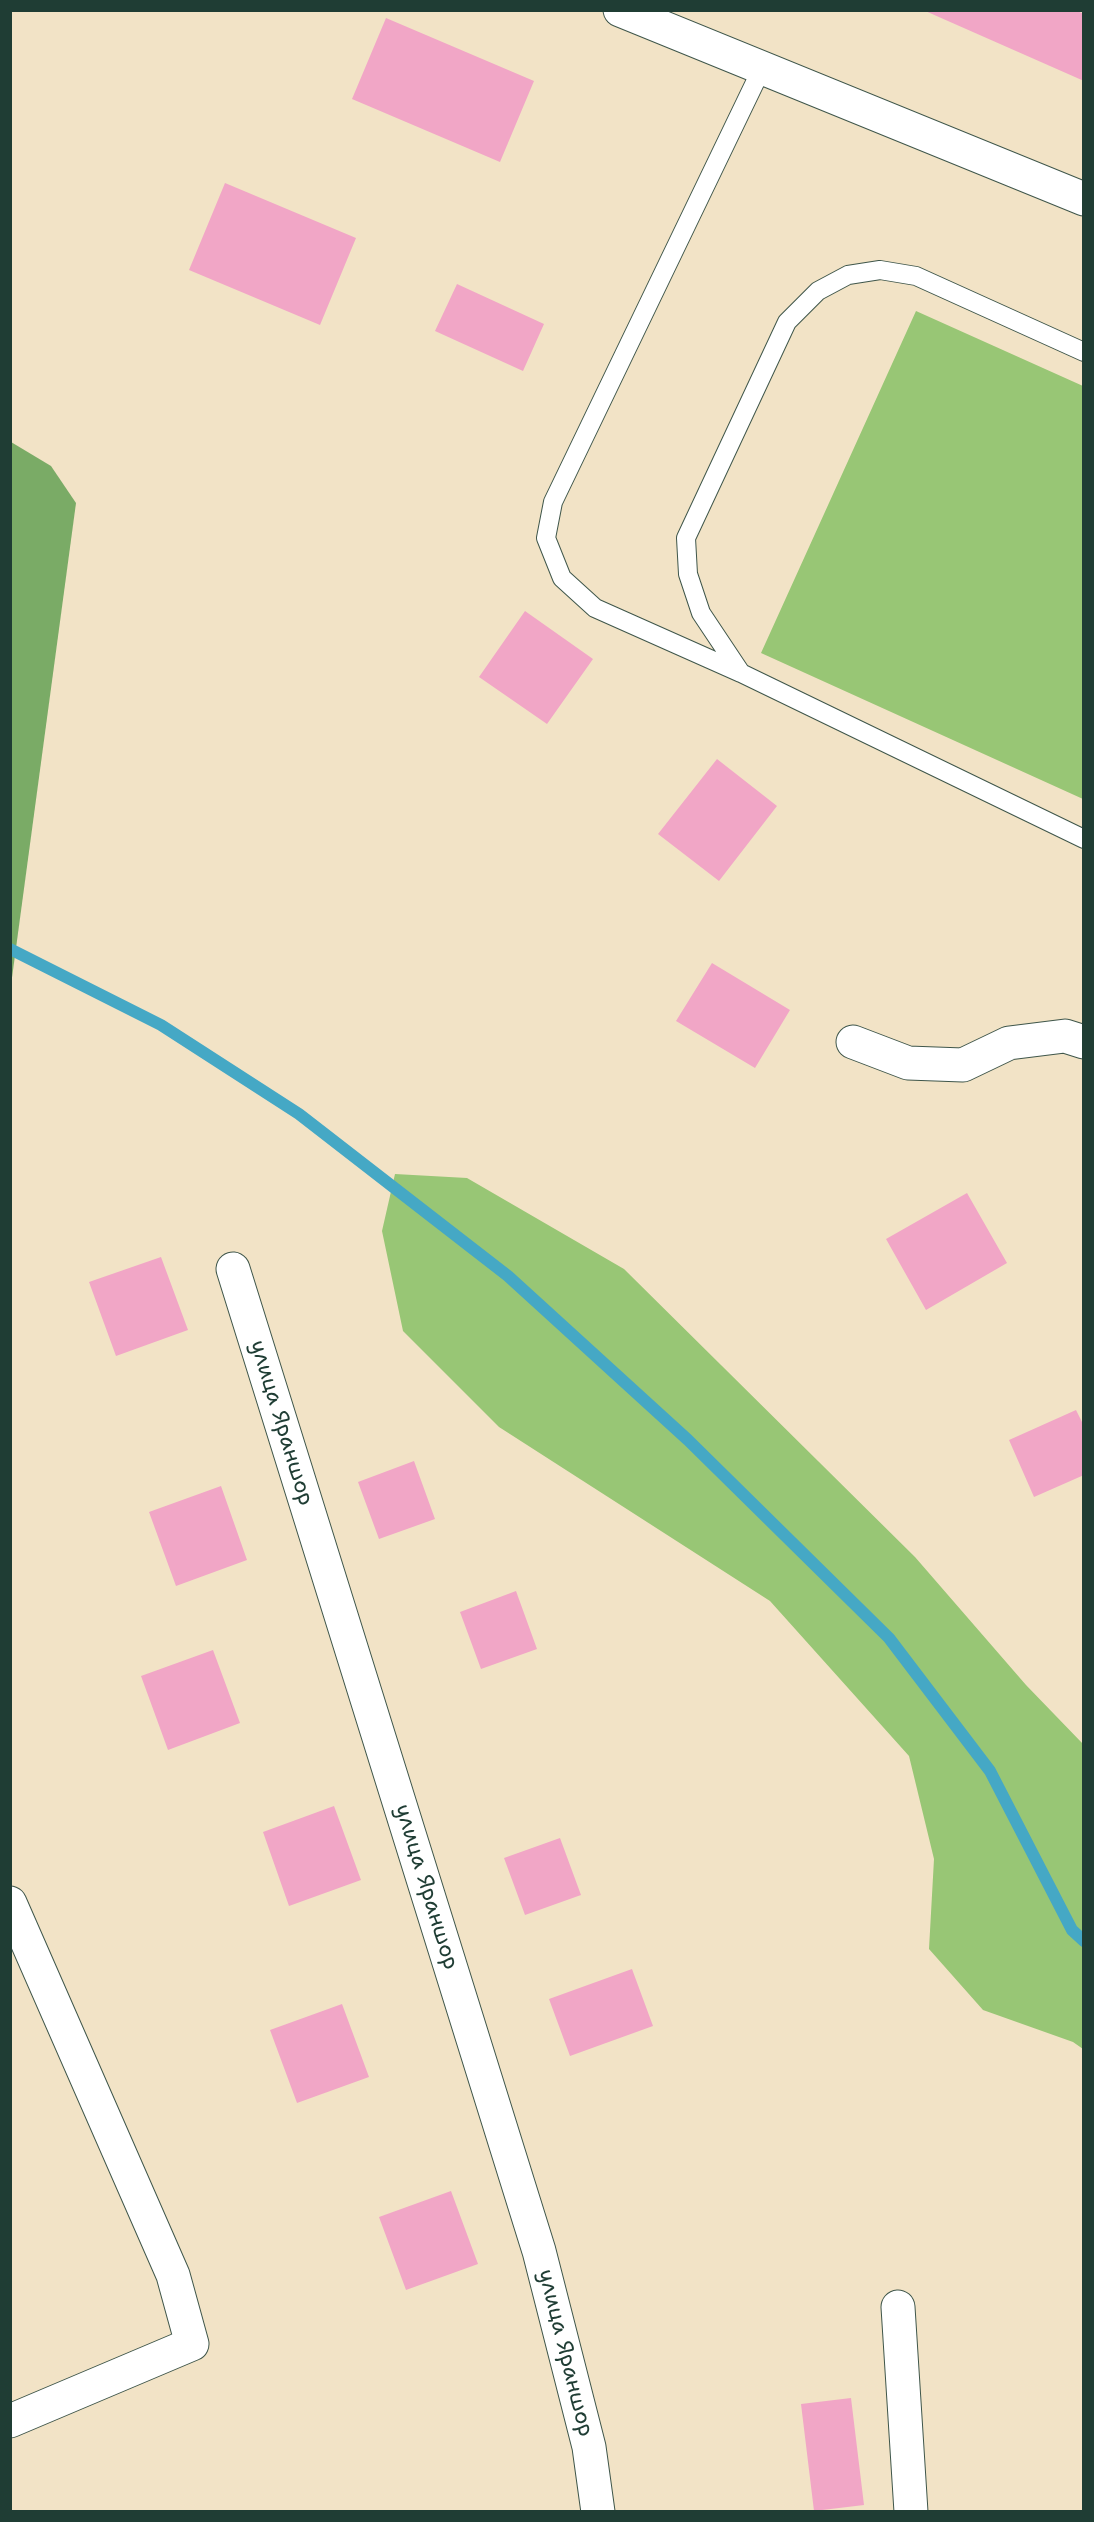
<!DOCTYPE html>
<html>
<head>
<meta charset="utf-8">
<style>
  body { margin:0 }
  #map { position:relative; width:1094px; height:2522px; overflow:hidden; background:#f2e3c6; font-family:"Shantell Sans",sans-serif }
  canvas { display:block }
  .frame { position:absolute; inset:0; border:12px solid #1f3d34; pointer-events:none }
</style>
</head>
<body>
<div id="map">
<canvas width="1094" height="2522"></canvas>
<div class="frame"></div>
</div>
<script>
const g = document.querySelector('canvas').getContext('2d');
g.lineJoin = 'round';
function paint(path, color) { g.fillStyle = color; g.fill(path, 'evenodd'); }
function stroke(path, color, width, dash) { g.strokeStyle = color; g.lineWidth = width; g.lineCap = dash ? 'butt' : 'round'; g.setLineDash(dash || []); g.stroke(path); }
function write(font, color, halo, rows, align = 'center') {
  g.font = font + ' "Shantell Sans",sans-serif'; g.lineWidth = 4.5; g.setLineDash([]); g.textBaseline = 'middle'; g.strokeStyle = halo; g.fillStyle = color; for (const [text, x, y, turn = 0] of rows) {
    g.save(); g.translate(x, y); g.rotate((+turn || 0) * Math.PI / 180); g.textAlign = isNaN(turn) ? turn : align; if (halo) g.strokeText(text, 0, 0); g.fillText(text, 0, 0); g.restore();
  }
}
paint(new Path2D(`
  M916,311L1083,386V799L761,653Z
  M395,1174L467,1178L624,1269L915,1557L1026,1685L1083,1744V2049L1073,2042L983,2010L929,1949L934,1859L909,1756L770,1601L499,1427L403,1331L382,1231Z`), '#98c675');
paint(new Path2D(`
  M11,442L51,466L76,503L11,985Z`), '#7aab66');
stroke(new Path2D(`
  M10,949L161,1025L299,1114L508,1276L688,1440L889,1638L990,1771L1072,1930L1084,1941`), '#45a8c5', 12);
paint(new Path2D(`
  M923,10H1075L1084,14V81Z
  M386,18L534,81L500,162L352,99Z
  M225,183L356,238L320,325L189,270Z
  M457,284L544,324L523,371L435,331Z
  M525,611L593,659L547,724L479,677Z
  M717,759L777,806L719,881L658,834Z
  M712,963L790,1010L755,1068L676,1021Z
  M967,1193L1007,1263L926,1310L886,1239Z
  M161,1257L188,1330L116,1356L89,1282Z
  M1076,1410L1084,1426V1475L1034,1497L1009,1440Z
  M414,1461L435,1519L379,1539L358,1482Z
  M221,1486L247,1560L176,1586L149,1512Z
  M516,1591L537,1649L481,1669L460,1612Z
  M213,1650L240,1723L168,1750L141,1676Z
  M334,1806L361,1880L289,1906L263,1832Z
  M560,1838L581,1895L525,1915L504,1858Z
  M632,1969L653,2026L570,2056L549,1999Z
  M342,2004L369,2077L297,2103L270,2030Z
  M451,2191L478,2264L406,2290L379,2217Z
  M851,2398L864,2505L814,2511L801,2404Z`), '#f1a6c6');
const service = new Path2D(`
  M762,68L553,502L546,538L562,578L595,608L741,673L1084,839
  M741,673L701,613L688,574L686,538L787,322L818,291L848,275L880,270L916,276L1084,352`);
const minor = new Path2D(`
  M620,10L1084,199
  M853,1042L908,1063L963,1065L1009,1043L1065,1036L1084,1042
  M233,1269L539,2251L589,2447L598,2512
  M10,1903L173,2275L192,2344L10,2421
  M898,2307L911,2512`);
stroke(service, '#3f564a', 20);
stroke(minor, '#3f564a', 35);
stroke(service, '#fff', 18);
stroke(minor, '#fff', 33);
write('22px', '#1f3d34', '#fff', [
  ["улица Яраншор",281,1423,73],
  ["улица Яраншор",426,1887,73],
  ["улица Яраншор",565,2353,76]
]);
</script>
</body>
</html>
